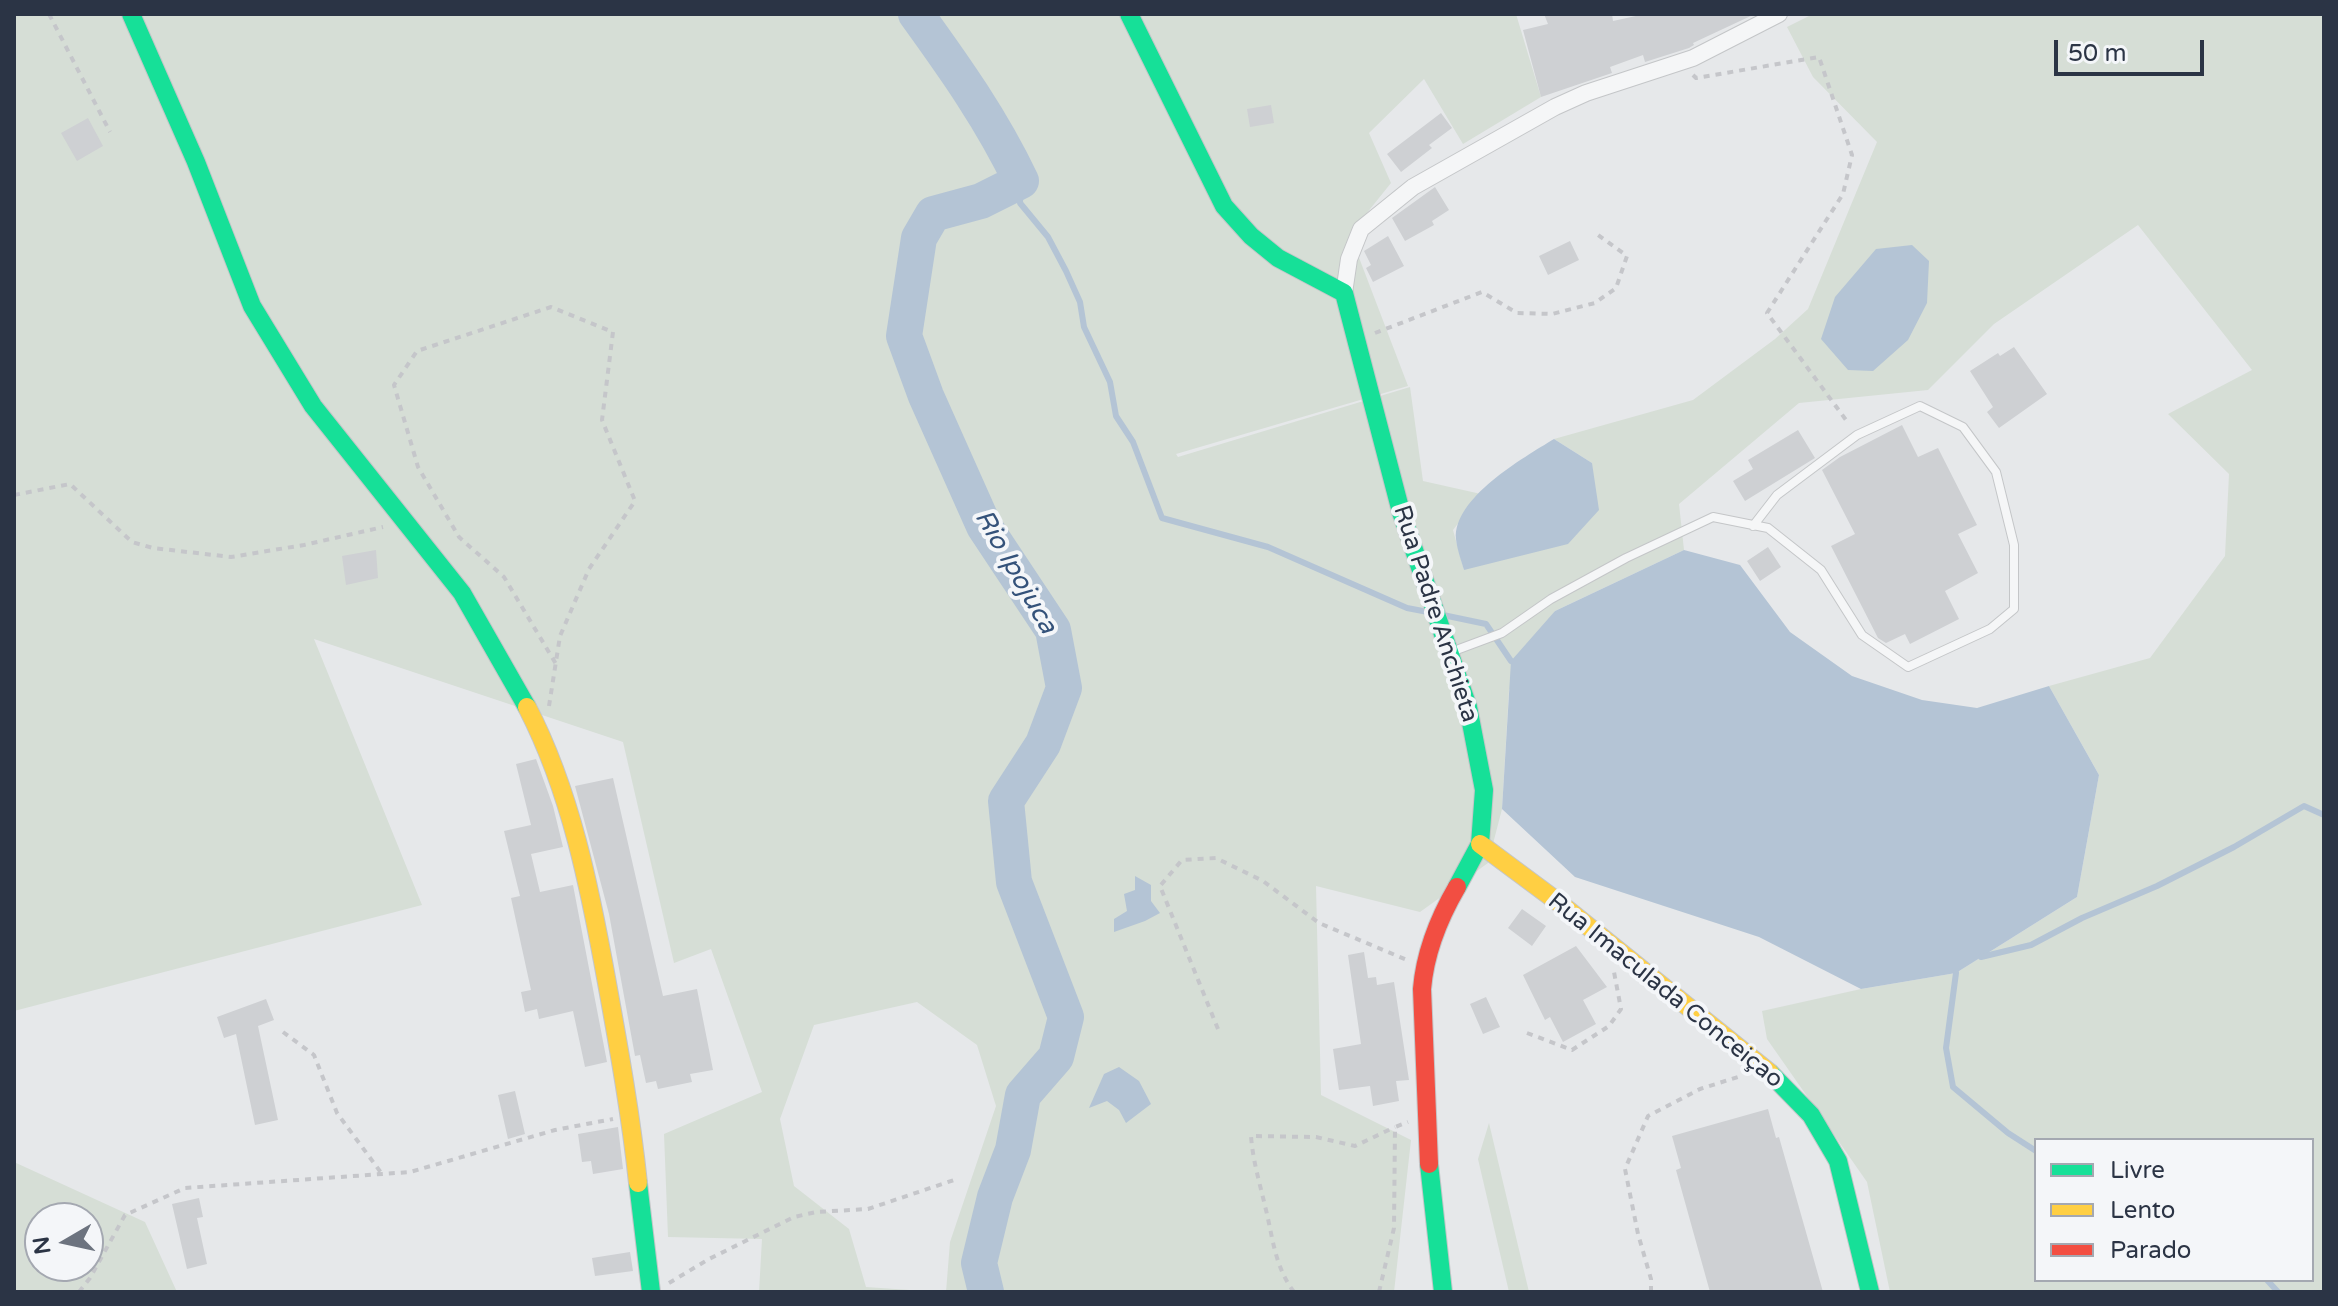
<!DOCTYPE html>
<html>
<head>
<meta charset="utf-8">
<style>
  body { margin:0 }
  #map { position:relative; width:2338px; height:1306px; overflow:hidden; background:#e6e8ea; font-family:"Varela Round",sans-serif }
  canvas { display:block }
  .frame { position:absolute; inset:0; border:16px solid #2b3445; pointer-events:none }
  .legend { position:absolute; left:2034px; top:1138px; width:280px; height:144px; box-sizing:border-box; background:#f4f6f9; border:2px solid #a4a8b1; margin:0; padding:10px 14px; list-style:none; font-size:24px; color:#2b3445 }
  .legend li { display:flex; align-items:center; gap:16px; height:40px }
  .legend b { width:40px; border:2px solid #a4a8b1 }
  .north { position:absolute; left:24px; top:1202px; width:80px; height:80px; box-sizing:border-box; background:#f4f6f9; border:2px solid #a4a8b1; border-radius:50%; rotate:261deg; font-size:22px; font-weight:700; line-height:32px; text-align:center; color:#2b3445 }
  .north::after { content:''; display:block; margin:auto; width:28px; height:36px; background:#6c737f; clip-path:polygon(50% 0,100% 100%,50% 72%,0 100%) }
  .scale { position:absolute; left:2054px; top:40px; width:150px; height:36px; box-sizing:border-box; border:4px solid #2b3445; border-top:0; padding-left:10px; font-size:24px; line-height:28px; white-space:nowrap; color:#2b3445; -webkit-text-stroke:6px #f4f6f9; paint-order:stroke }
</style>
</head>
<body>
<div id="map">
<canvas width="2338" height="1306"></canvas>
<div class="frame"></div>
<ul class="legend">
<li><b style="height:10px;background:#16e098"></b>Livre</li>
<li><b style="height:10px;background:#ffcf43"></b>Lento</li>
<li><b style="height:10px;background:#f24e42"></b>Parado</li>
</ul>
<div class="north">N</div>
<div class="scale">50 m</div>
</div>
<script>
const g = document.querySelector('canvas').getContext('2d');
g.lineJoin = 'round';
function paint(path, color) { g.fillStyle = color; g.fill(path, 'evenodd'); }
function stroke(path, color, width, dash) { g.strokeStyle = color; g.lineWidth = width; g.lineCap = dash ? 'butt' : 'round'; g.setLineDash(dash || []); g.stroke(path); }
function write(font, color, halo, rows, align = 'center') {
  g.font = font + ' "Varela Round",sans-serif'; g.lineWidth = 8; g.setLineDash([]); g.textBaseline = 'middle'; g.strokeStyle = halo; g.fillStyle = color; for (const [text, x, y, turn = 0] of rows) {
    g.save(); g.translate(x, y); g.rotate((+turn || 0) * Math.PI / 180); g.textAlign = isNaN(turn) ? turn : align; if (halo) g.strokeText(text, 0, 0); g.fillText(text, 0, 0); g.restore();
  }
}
paint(new Path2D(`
  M14,14H1516L1541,97L1463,144L1424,79L1369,133L1391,183L1350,234L1408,386L1176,454L1178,457L1410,387L1423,481L1481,494L1453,530L1464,570L1592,463L1554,439L1693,400L1775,339L1808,309L1877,142L1813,77L1787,27L1813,14H2324V1292H1890L1867,1182L1767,1039L1762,1011L1861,989L1956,973L2077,897L2099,775L2049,686L2150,658L2225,556L2229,474L2168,414L2252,370L2138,225L1994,324L1928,390L1799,403L1679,504L1684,550L1555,611L1509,690L1502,809L1488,863L1420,912L1316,886L1321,1095L1411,1140L1394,1292H946L950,1242L996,1106L977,1045L917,1002L814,1025L780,1119L794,1186L849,1229L866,1287L939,1292H759L762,1239L668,1237L664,1134L762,1092L711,949L674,963L623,742L314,639L422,905L14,1011ZM2036,1140H2312V1280H2036Z
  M1489,1123L1529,1292H1509L1478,1159Z
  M14,1162L145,1222L177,1292H14ZM40,1218H88V1266H40Z`), '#d6ded6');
paint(new Path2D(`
  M1912,245L1929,261L1927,303L1908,340L1873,371L1848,370L1821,339L1835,297L1876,249Z
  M1554,439L1592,463L1599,510L1568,544L1464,570C1461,560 1457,549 1456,539C1453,498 1523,458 1554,439Z
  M1684,550L1740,565L1790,632L1852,676L1922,700L1977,708L2049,686L2099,775L2077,897L1956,973L1861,989L1759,937L1575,877L1502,809L1511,661L1555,611Z
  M1135,876L1151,885V901L1160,913L1145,921L1114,932V919L1127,911L1124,894L1135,890Z
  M1119,1067L1139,1081L1151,1104L1126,1123L1119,1110L1107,1101L1089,1108L1104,1074Z`), '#b4c4d5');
stroke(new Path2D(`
  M1021,181L1020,203L1048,237L1066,271L1080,302L1084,327L1110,382L1116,416L1133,442L1162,518L1268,547L1407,608L1428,612
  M1443,615L1486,624L1511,661
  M1981,957L2031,945L2082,918L2157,886L2234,847L2304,806L2324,815
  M1956,973L1946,1048L1953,1087L2008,1133L2036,1151
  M2267,1280L2278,1292`), '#b4c4d5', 6);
stroke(new Path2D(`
  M916,14C955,68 992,120 1021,181L981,201L933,214L919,238L904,336L926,396L984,526L1053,630L1064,688L1043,744L1006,801L1014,882L1066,1017L1056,1057L1023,1095L1013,1150L995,1197L979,1263L986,1292`), '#b4c4d5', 36);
paint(new Path2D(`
  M1544,14H1612L1613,21L1645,14H1755L1693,43L1694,45L1689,48L1645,62L1643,55L1610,67L1612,73L1541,97L1523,30L1548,24Z
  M1271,105L1274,123L1250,127L1247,109Z
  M1441,113L1452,128L1429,145L1432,148L1401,172L1387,154Z
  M88,118L103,146L77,161L61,133Z
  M1435,187L1449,210L1432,221L1434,225L1405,241L1392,218Z
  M1388,236L1404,266L1373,282L1366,268L1371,265L1364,251Z
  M1570,241L1579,260L1548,275L1539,256Z
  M2014,347L2047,394L1999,428L1987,412L1993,407L1970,371L1998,353L2000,356Z
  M1902,425L1918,457L1938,448L1977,525L1958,534L1978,573L1945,591L1959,619L1910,644L1905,634L1886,643L1878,638L1831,546L1855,534L1822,470L1840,457Z
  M1798,430L1815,458L1745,501L1733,481L1753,469L1748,460Z
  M1768,547L1781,567L1760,581L1747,561Z
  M376,550L378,578L346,585L342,556Z
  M536,759L553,806L563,847L531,854L540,892L573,885L607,1062L585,1067L573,1011L539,1019L537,1009L525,1012L521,992L531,990L511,898L520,896L504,831L531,825L516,764Z
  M613,778L663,996L697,989L713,1070L690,1074L692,1082L658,1089L656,1081L646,1083L640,1055L635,1056L609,914L575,786Z
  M1522,909L1546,926L1532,946L1508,928Z
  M1576,946L1607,987L1583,1000L1596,1024L1563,1042L1550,1017L1545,1020L1523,975Z
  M1364,952L1368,978L1376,977L1377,985L1394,982L1409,1080L1396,1081L1399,1101L1373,1106L1370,1086L1339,1090L1333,1049L1361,1044L1348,955Z
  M1486,997L1500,1027L1483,1034L1470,1004Z
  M266,999L274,1020L258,1026L278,1120L255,1125L236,1034L224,1038L217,1017Z
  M515,1091L525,1134L508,1139L498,1095Z
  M1768,1109L1776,1138L1779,1137L1823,1292H1710L1676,1170L1681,1168L1672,1136Z
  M618,1127L623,1169L593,1174L591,1161L582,1162L578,1134Z
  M199,1198L203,1217L197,1218L207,1264L187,1269L172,1204Z
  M630,1252L633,1271L595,1276L592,1258Z`), '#ced0d3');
const lane = new Path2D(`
  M1451,652L1502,633L1551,599L1626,558L1713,517L1768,528L1821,570L1862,635L1908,667L1990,629L2014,609V545L1996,472L1963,427L1920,406L1857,435L1777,495L1753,526`);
const street = new Path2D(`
  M1344,293L1349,259L1361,229L1413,187L1555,107L1586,93L1693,58L1779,14`);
const fast = new Path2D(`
  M131,14L196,162L252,306L313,406L462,593L527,707
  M1129,14L1224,206L1251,236L1278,258L1344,293L1401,512L1468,707L1484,790L1480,844L1457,887
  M1770,1073L1811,1115L1838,1161L1870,1292
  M1429,1164L1443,1292
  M638,1183L651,1292`);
const slow = new Path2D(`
  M527,707C571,792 590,889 607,983C619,1049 631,1116 638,1183
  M1480,844L1558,902L1770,1073`);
const jam = new Path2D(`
  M1429,1164L1422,989C1425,953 1439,918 1457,887`);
stroke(lane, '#c4c6c8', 10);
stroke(street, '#c4c6c8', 18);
stroke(fast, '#c4c6c8', 20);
stroke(slow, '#c4c6c8', 20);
stroke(jam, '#c4c6c8', 20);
stroke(new Path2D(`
  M49,14L110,132
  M1693,75L1696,78L1819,57L1852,155L1843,194L1767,313L1849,424
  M1375,333L1482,292L1517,313L1552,314L1595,303L1616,288L1627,256L1598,235
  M14,495L70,484L132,542L153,548L231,557L304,545L383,527
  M549,706L560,636L589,569L635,501L602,420L613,332L551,307L417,351L394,385L418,467L459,537L504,577L556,664
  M1218,1029L1160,886L1182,860L1216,858L1263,881L1319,923L1407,960
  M283,1032L314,1055L337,1113L382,1174
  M1527,1033L1572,1050L1609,1026L1621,1009L1614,972
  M669,1283L709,1259L794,1217L816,1212L868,1209L957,1179
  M79,1292L90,1278L125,1215L185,1188L410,1172L555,1130L613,1119
  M1294,1292C1275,1267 1273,1239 1266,1210C1260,1184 1253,1162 1251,1136L1316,1137L1355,1146L1395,1127
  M1379,1292L1394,1228L1395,1127L1408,1122
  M1651,1292V1279L1638,1234L1625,1169L1648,1116L1700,1089L1741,1076`), '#c5c6ca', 4, [6, 6]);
stroke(lane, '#f5f6f7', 8);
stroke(street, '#f5f6f7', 16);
stroke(fast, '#16e098', 18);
stroke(slow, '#ffcf43', 18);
stroke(jam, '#f24e42', 18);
write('24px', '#2b3445', '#f4f6f9', [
  ["Rua Padre Anchieta",1435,614,72],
  ["Rua Imaculada Conceiçao",1665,991,39]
]);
write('italic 26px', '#34527a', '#f4f6f9', [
  ["Rio Ipojuca",1015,572,60]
]);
</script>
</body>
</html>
